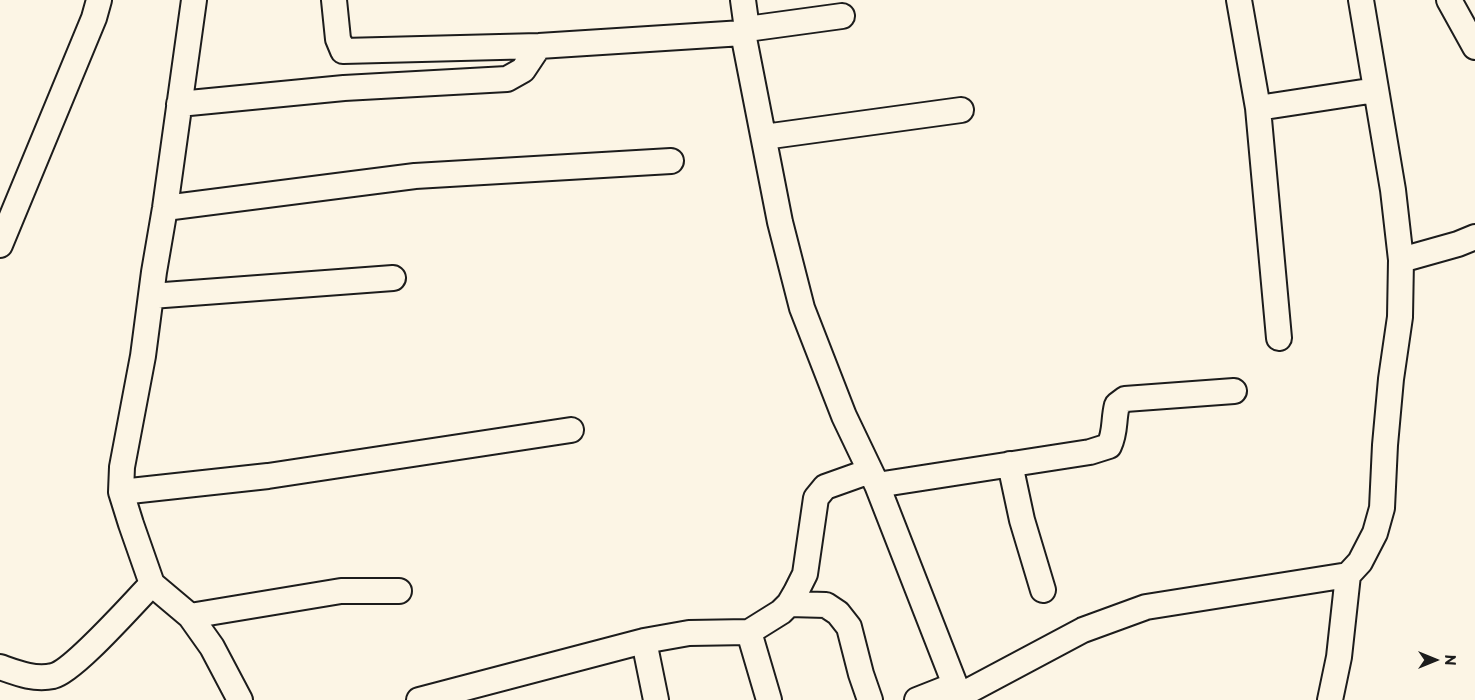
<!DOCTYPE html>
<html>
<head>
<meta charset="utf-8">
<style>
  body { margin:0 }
  #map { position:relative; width:1475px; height:700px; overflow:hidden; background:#fcf5e5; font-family:"Playpen Sans",sans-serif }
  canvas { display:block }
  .north { position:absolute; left:1410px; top:635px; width:50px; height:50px; -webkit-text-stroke:4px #fcf5e5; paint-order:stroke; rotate:90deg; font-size:14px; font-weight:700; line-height:20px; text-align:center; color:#1c1c1c }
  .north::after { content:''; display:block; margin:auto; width:18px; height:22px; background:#1c1c1c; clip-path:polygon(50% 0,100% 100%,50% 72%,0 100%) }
</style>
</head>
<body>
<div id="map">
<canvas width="1475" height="700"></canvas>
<div class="north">N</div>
</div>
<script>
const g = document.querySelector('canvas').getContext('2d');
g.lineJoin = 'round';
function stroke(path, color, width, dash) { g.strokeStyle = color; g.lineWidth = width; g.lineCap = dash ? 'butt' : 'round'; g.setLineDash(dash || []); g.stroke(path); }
const street = new Path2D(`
  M194,0L165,208L154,272L143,356L122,467L121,492L131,524L152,584L190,616L212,647L240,700
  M334,0L338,39L343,51L539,46L743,33
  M743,0L747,29L743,33L780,222L802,308L844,416L877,485L961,700
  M1239,0L1258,108L1279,338
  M1449,0L1475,47
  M747,29L842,16
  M179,104L344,88L507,79L523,70L539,46
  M1258,108L1376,90
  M764,137L961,110
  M165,208L415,176L671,161
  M0,245L94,18L99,0
  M1401,260L1458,244L1475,237
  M151,296L393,278
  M1010,464L1022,520L1043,590
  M877,485L1090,452L1109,446C1116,431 1113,421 1117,405L1125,399L1234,391
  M121,492L268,476L571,430
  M789,604L826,605L838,613L849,627L861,674L870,700
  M190,616L341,591H399
  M749,632L769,700
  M644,641L656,700
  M0,667C17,673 34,680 53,676C74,671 134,602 152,584
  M959,696L1083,630L1146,607L1348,575
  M419,700L644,641L689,633L749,632L781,612L789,604L796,592L805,574L816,498L825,487L870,471
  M917,700L955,685
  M1330,700L1339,657L1348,575L1360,562L1375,533L1382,508L1385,445L1391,379L1400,317L1401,260L1393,190L1361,0`);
stroke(street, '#1c1c1c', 28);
stroke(street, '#fcf5e5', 24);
</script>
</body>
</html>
